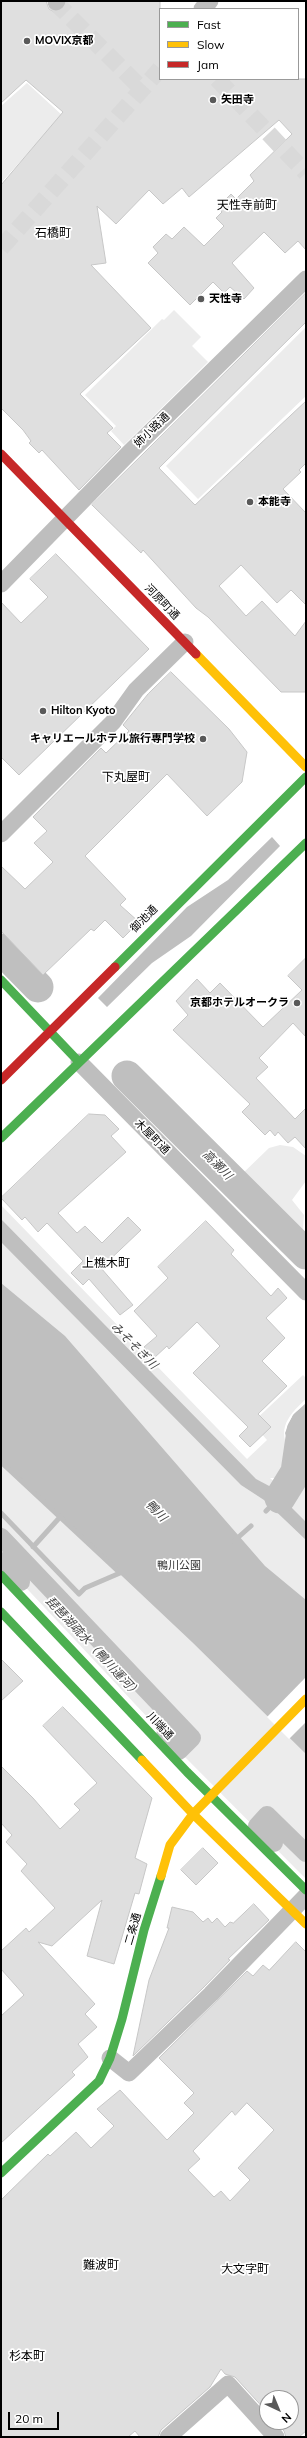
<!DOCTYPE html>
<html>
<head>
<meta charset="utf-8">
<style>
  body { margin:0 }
  #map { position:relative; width:307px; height:2438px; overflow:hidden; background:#fff; font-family:Mulish,sans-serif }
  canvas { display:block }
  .frame { position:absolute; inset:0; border:2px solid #000; pointer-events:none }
  .legend { position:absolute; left:159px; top:8px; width:140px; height:72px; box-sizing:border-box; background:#fff; border:1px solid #999; margin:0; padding:5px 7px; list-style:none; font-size:12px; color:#000 }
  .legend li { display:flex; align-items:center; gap:8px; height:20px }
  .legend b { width:20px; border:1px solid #999 }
  .north { position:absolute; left:259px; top:2390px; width:40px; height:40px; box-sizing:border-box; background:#fff; border:1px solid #999; border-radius:50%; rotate:136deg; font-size:11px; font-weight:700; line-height:16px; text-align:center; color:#000 }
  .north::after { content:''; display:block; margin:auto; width:14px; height:18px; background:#595959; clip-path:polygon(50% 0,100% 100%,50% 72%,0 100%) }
  .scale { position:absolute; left:8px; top:2412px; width:51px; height:18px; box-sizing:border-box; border:2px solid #000; border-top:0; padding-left:5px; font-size:12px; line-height:14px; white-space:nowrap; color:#000; -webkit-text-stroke:3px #fff; paint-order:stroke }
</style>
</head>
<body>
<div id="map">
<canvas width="307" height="2438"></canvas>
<div class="frame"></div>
<ul class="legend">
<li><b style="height:5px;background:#4caf50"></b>Fast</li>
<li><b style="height:5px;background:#ffc107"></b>Slow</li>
<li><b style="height:5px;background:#c62828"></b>Jam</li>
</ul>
<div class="north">N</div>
<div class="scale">20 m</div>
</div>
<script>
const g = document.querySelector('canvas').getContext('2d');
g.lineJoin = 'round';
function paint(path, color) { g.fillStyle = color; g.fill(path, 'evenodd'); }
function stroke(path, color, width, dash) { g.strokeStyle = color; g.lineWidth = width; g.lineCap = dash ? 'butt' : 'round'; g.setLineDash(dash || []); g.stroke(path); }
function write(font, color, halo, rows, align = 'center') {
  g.font = font + ' Mulish,"Noto Sans JP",sans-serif'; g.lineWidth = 3.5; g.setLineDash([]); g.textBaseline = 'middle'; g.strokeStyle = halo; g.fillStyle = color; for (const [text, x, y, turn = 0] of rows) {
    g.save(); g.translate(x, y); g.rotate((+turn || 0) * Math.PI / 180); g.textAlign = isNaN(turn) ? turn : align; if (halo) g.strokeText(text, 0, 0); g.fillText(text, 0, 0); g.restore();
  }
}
paint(new Path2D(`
  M27,83L62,115L1,183V106Z
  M174,310L201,337L192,346L208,362L124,445L111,431L116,426L85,395L162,319L164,320Z
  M306,327V396L198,499L166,466Z
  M280,1145L293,1147L306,1156V1181L292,1200L304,1215L303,1231L297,1234L240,1176L269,1148Z
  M1,1205L247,1459L267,1440L252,1423L303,1375L306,1378V1399C285,1418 275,1433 295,1458L293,1471L283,1487L275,1478H270L291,1496L289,1491L298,1478L301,1460L306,1458V1879L179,1751L1,1561Z`), '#ececec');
paint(new Path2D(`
  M272,837L280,846L191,936L152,963L107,1007L98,998L187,907L228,880Z
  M1,1219L256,1479L288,1496L286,1502L306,1522V1540L264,1500L241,1485L1,1242Z
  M1,1283L65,1336L265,1566L306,1600V1754L192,1642L1,1462Z
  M306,1403V1451L304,1455L297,1457L290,1448L285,1433L293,1415Z`), '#bfbfbf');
paint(new Path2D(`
  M306,1677V1722L289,1739L267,1717Z`), '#fff');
stroke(new Path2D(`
  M1,1462L120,1573L85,1588L79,1594L1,1513
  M266,1511L270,1507
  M1,1530L70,1603L67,1606L1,1537
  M234,1541L251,1526
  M33,1547L61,1516
  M16,1566L23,1557`), '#bfbfbf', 5);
stroke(new Path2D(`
  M1,1537L192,1738L179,1751L165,1735
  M1,1561L21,1582
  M274,1843L257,1826L267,1815L306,1853`), '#bfbfbf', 18);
stroke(new Path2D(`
  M1,949L38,987
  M127,1076L306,1254
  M280,1498L296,1472L302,1431L306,1424`), '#bfbfbf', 31);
const building = new Path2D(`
  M1,1H46L49,9L54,12L63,9L67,1H160V79H306V250L298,241L285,253L264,232L232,263L254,288L244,299L230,287L224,293L213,282L190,305L148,263L158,253L153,247L166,234L172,239L184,227L204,246L224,226L216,218L222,212L218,207L231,194L236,199L254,181L250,175L292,134L279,120L189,197L182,188L163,204L149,190L116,224L97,206L106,263L91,265L151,328L80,394L113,428L107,433L121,447L79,490L42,450L39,453L29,443L31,441L23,430L1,408V185L63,112L26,80L1,103Z
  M306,293V322L159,468L195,505L306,401V463L299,470L301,472L283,489L306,513V605L291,590L277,603L241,565L219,586L246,616L262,601L295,636L306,621V692H281L208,617L196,608L143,550L141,553L92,505Z
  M56,554L149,649L19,775L1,757V602L21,623L48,597L30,579Z
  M171,672L229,729L247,752L242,782L207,816L167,774L85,856L126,899L120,905L139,922L123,938L105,920L94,931L91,929L43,975L1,931V866L25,889L53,862L34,843L47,831L33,817L101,748L106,753L129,731L123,725L148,694Z
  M306,958V1037L293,1023L259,1058L268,1067L256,1078L295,1119L306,1108V1149L295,1137L288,1143L278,1132L275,1136L270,1130L265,1135L242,1112L250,1104L173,1030L188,1015L176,1001L197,979L210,993L220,983L263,1027L302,990L288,976Z
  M89,1114L105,1115L119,1129L111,1136L126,1152L58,1213L77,1233L85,1226L102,1243L128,1217L141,1230L101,1268L133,1305L120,1315L89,1279L83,1285L71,1273L83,1261L47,1223L38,1232L25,1217L22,1220L1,1198Z
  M206,1221L234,1250L231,1254L271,1296L278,1288L287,1298L266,1318L285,1338L262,1361L287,1386L258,1414L271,1427L250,1447L239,1436L248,1427L193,1373L220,1346L197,1322L169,1349L167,1346L154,1358L144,1347L157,1336L134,1311L168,1278L158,1267Z
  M1,1659L23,1681L1,1701Z
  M63,1707L152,1798L135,1858L147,1864L139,1894L135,1893L114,1964L87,1956L102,1900L52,1946L38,1942L95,2004L85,2014L97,2027L78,2044L88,2057L72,2072L75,2075L1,2143V2016L24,1995L1,1969V1951L26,1928L29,1932L55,1908L21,1871L27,1864L6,1842L12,1835L1,1823V1766L33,1798L60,1829L80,1810L74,1804L97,1783L43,1726Z
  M203,1848L218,1863L196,1885L181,1870Z
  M254,1904L269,1920L228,1959L230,1960L204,1987L133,2056L149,1980L169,1928H167L172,1907L193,1912L203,1922L208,1918L212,1923L217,1918L225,1927L230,1922L233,1923Z
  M296,1942L306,1952V2431L299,2437H286L284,2431L276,2422H291V2398H267V2412L235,2377L225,2374L221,2369L210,2387L161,2430L158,2437H140L135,2431L128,2437H1V2200L48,2154L50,2156L76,2132L91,2148L114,2126L97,2109L120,2090L167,2140L194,2113L184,2103L194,2093L159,2058L247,1971L253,1976L263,1965L269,1970ZM247,2103L274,2130L238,2168L250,2180L230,2201L221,2191L214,2197L188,2170L200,2159L193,2151L232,2111L235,2115Z`);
paint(building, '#dfdfdf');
stroke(building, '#c7c7c7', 1);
stroke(new Path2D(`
  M54,1L142,89
  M194,1V2
  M217,79L306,173
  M1,248L160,69`), '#d9d9d9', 17, [17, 8]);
stroke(new Path2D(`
  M56,2L57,1
  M202,9L210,1
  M1,584L130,452L306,279
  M1,834L113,722L136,690L185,642
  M79,1062L306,1292
  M110,2058L129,2073L211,1994L306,1896
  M168,2437L228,2384L276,2437`), '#bebebe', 17);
stroke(new Path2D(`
  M115,967L306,777
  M1,980L79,1062
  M1,1138L306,843
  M1,1575L187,1772L306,1890
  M1,1612L142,1760
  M1,2173L99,2081L110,2058L122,2019L144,1930L161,1876`), '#4caf50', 9);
stroke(new Path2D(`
  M196,654L306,767
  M142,1760L193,1814L306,1924
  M161,1876L170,1845L193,1814L306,1699`), '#ffc107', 9);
stroke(new Path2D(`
  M1,454L196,654
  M1,1080L115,967`), '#c62828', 9);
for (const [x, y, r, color] of [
  [27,41,4,"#595959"],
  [213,100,4,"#595959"],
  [201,299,4,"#595959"],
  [250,502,4,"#595959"],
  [43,711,4,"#595959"],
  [203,739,4,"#595959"],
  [297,1003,4,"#595959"]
]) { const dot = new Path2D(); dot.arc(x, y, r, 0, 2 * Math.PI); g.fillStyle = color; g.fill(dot); stroke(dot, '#fff', 1.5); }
write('bold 11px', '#000', '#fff', [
  ["MOVIX京都",35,41],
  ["矢田寺",221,100],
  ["天性寺",209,299],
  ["本能寺",258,502],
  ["Hilton Kyoto",51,711],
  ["キャリエールホテル旅行専門学校",195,739,"right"],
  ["京都ホテルオークラ",289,1003,"right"]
], 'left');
write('11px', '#000', '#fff', [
  ["姉小路通",152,430,-44],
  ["河原町通",162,602,46],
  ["御池通",144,919,-45],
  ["木屋町通",152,1137,45],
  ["川端通",160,1726,47],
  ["二条通",133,1929,-74]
]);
write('11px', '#333', '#fff', [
  ["鴨川公園",179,1566]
]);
write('12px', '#000', '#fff', [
  ["天性寺前町",247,205],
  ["石橋町",53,233],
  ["下丸屋町",126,777],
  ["上樵木町",106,1263],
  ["難波町",101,2265],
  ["大文字町",245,2269],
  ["杉本町",27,2356]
]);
write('italic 12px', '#444', '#fff', [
  ["高瀬川",217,1165,45],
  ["みそそぎ川",134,1346,45],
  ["鴨川",156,1511,46],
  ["琵琶湖疏水（鴨川運河）",93,1647,47]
]);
</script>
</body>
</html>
